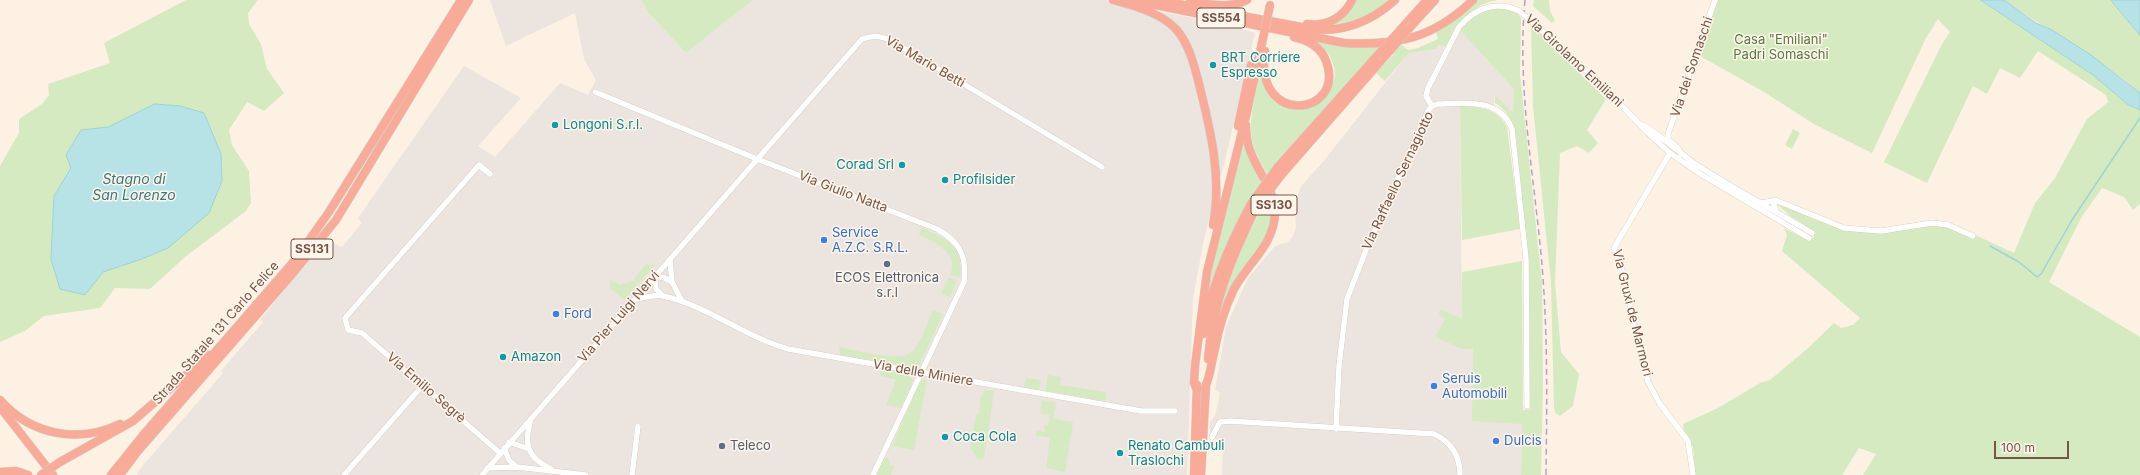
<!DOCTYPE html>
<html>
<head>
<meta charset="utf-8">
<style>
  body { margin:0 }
  #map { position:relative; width:2140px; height:475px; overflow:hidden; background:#fdf1e3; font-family:Inter,sans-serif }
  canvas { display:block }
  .scale { position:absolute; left:1994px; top:441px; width:75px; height:18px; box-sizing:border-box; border:2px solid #755648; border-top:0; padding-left:5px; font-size:12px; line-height:14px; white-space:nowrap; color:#755648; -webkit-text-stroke:3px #fff5ea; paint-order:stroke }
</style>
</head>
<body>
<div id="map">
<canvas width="2140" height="475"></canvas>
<div class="scale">100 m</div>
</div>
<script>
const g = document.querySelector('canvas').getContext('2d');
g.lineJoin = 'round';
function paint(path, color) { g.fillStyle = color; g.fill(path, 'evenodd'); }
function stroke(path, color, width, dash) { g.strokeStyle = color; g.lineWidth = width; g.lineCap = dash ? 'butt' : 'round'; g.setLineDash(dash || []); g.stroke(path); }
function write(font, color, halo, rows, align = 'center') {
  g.font = font + ' Inter,sans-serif'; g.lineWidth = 3; g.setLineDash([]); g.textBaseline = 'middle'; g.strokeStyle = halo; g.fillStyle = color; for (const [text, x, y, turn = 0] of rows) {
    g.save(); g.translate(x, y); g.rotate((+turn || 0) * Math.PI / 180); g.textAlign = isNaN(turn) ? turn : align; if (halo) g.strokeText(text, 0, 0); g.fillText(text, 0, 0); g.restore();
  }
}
paint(new Path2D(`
  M490,0H641L648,12L686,53L753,0H1105L1117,4L1226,24L1255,33L1224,164L1204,239L1193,298L1187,475H137L139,470L223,373L221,371L263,322L260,320L325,240L342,247L362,223L358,218L464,66L521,98L478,146L495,157L560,83L588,95L596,80L584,59L575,13L506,46Z
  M1458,27L1514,89L1513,112L1495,95L1493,111L1488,108L1460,107L1462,320L1445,318L1473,349L1522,424L1521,475H1222L1223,444L1210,435V422L1215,416L1220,393L1215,390L1226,327L1248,278L1275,246L1288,242L1293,236L1296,227L1295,212L1297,197L1302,185L1323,162L1407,55L1411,53L1436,49Z`), '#ece4de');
paint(new Path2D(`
  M186,0H258L248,13L249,24L261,44L267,69L284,93L264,111L247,102L229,130L232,145L249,171L251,203L246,211L185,257L150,289L115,288L100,308L44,316L25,331L0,342V166L19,133V119L42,104L49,95L48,84L110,63L104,43Z
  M641,0H753L686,53L648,12Z
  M1355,0H1389C1372,13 1355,23 1333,25L1349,13Z
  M1477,0H1498C1470,4 1460,24 1447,47L1439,45L1436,49L1411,53L1407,55L1385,81L1376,73L1394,54L1372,58L1269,176C1241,134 1252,119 1259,74L1261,73C1270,140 1358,101 1329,55C1325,48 1319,46 1314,40C1346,47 1369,49 1402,45L1408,50L1418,48L1438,39L1436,32L1454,21Z
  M1534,0H1549L1550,11L1555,20L1552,23L1533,6Z
  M1716,0H1981L2093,75L2127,104L2140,110V204L2133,210L2124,197L2102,188L2081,218L2049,282L2140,337V475H1863L1876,454L1859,448L1842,475H1695L1693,447L1684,431L1683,424L1718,408L1760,383L1770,380L1807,349L1834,323L1841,328L1853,325L1860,318L1782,251L1787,235L1784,228L1809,241L1814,237V231L1790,216L1776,203L1858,232L1942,225L1975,235L2014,253L2035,203L2055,178L2087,119L2108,102L2106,95L2038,51L2020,78L2000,68L1987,94L1973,86L1927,183L1884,162L1942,44L1950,32L1938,19L1926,38L1872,153L1814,124L1764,92L1700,56Z
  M2004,0H2111L2140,35V93C2099,56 2049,32 2004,0Z
  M1490,6L1514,10L1521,18L1520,74L1542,284L1543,383L1541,475H1521L1522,424L1472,421L1473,349H1462L1436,337L1445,318L1439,315L1440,309L1462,319V272L1522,261L1523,410L1530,409L1529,268L1516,137C1513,121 1508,111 1495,103V95L1513,112L1514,89L1460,30L1466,21Z
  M1531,25L1606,99L1587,130L1598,143L1589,153L1577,146L1560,153L1555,283L1561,352L1579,374L1573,406L1560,416L1555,413L1554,406L1551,283L1533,106Z
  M1460,106C1481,108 1496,107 1507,127L1520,229L1462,240Z
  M1793,129L1800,133L1792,149L1785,145Z
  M1243,134L1271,198L1272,222L1264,241L1230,288L1218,320V313L1237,255L1260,212L1249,203C1230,232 1218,263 1207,296L1206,291Z
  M922,228C947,238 964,247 960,277L950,275C960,253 934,242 919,235Z
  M646,264L655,265L639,283L634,279Z
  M949,277L957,281L950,297L941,294Z
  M611,280L620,285L634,280L638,284L624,300L609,287Z
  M933,310L943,314L918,368L840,355L839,347C855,350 897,362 910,353C920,347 928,321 933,310Z
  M881,370L912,376V383L901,408L886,405L896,380L880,376Z
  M1048,375L1061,377L1060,385L1106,392L1105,401L1045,391Z
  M1026,378L1041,380L1039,390L1024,387Z
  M927,379L914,450L892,446L918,386L922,380Z
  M984,390L994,391L984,458L980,459L977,458L970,448L976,415L979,413L981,396H983Z
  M1042,400L1056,403L1053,419L1073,422L1065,472L1046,468L1050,438L1036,435V431L1045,432L1044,425H1048L1050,415L1040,413Z
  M884,458H888L890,465L894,466L891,475H877Z`), '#d5eac1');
const water = new Path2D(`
  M1981,0H2004L2036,23L2052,30L2091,55L2140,93V110L2127,104L2093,75Z
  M2111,0H2140V35Z
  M155,104L180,106L204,113L221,154L222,181L209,213L168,248L139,260L103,272L85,295L60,289L51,259L54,196L71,168L66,155L81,130L108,127Z`);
paint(water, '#b7e3e7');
stroke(water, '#9dd3d9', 1);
stroke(new Path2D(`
  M1990,246L2019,262L2037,277L2041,274L2072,220L2140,118`), '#9dd3d9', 1.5);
const minor = new Path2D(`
  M1531,21L1598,81L1647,132L1670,153L1702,175L1809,238
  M595,92L757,159L937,229C960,242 967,256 964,282L873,475
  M1432,106L1426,96L1428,88L1459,27C1475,8 1496,0 1519,11
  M1643,125C1662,136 1678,152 1697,165C1734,189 1774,210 1812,233
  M1670,153L1614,248L1624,276L1639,350L1648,382L1660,404L1688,441L1693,475
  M1681,154L1678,148L1668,139V134L1715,0
  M490,174L479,165L345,318L348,330L362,333L500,453
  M1773,201L1775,200L1844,228L1881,231L1932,223L1948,225L1973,236
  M1761,203L1773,201L1776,212
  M670,260L672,282L682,301
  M654,276L656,289L662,295
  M654,276L665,278L672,282
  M636,299C644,298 655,294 663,296C706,305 745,337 788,349L1141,411H1175
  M531,419C524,443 526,457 551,469
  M1336,429L1339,366L1347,299L1366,250L1428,111L1432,106L1438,104C1466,103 1500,98 1512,129L1526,259L1527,406
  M1212,437L1220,422L1229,421L1434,434C1451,442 1460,456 1460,475
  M509,442L529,449
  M504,448L509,460L517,467
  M487,468L517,467L586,475
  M344,475L423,385
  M482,475L862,39C874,35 881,36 892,41L1102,167
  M632,475L638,426`);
const highway = new Path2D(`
  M1113,0C1135,6 1159,12 1176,29C1190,45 1195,68 1200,88C1211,132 1222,179 1213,225
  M1131,0L1344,43C1397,46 1434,38 1473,0
  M1157,0L1312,29C1343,33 1372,21 1395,0
  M1190,2C1209,4 1230,9 1247,0
  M1307,24C1327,27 1344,17 1352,0
  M1413,24L1435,0
  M1402,28L1427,0
  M1265,51C1253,128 1347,116 1326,61C1321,47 1307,40 1294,37
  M1238,126L1251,65L1258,60
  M1277,168L1376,57
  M1282,174L1386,55
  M1203,334C1210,288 1229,245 1251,204
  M1208,359C1212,305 1232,256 1256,208
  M1205,388C1210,376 1211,365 1214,353C1218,331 1224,309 1234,289C1248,263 1274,245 1275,213C1275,181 1245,164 1246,125
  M1197,390L1194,383L1195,366L1207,272L1246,116L1265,29
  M0,400C31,435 78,444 120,424
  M0,407L53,475
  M60,462L133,421L209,355
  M0,472L16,471L28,475
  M111,475L144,434L295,260L329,212L461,0
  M120,475L137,452L293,273L336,220L469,0
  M1194,475L1197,385
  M1201,475L1206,384`);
stroke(minor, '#d0baac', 6);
stroke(highway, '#d8d0cc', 9);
stroke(minor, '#fff', 5.5);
stroke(highway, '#f8ab98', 8);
stroke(new Path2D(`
  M1525,0C1517,85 1533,169 1541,254C1548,328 1547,401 1546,475`), '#b3a1c6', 1.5, [6, 4]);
const minorBridge = new Path2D(`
  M1519,11L1531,21`);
const highwayBridge = new Path2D(`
  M1265,29L1270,5
  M1386,55L1413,24
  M1376,57L1402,28
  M1251,204L1277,168
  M1256,208L1282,174
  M41,475L60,462`);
stroke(minorBridge, '#d0baac', 6, []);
stroke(highwayBridge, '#d8d0cc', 9, []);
stroke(minorBridge, '#fff', 5.5);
stroke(highwayBridge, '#f8ab98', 8);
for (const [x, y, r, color] of [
  [1213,65,4,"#0f9aa8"],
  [555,125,4,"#0f9aa8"],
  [902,165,4,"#0f9aa8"],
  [945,180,4,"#0f9aa8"],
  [824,240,4,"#3f7fe0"],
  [887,264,4,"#5c6f8a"],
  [556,314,4,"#3f7fe0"],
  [503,357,4,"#0f9aa8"],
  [1434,386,4,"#3f7fe0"],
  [945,437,4,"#0f9aa8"],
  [1496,441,4,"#3f7fe0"],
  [722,446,4,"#5c6f8a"],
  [1120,453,4,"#0f9aa8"]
]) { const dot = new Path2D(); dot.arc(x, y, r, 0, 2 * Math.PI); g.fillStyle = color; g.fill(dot); stroke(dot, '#fff5ea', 1.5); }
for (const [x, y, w] of [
  [1221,18,48],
  [1274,205,46],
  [312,249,42]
]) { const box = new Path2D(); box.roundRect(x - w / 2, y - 10, w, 20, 3); g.fillStyle = '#fff5ea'; g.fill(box); stroke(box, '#755648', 1); }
write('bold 12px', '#755648', null, [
  ["SS554",1221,18],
  ["SS130",1274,205],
  ["SS131",312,249]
]);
write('13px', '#557b40', '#fff5ea', [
  ["Casa \"Emiliani\"",1781,40],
  ["Padri Somaschi",1781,55]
]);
write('13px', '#0d838f', '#fff5ea', [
  ["BRT Corriere",1221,58],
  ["Espresso",1221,73],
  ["Longoni S.r.l.",563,125],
  ["Corad Srl",894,165,"right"],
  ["Profilsider",953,180],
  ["Amazon",511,357],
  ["Coca Cola",953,437],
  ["Renato Cambuli",1128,446],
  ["Traslochi",1128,461]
], 'left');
write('13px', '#755648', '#fff5ea', [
  ["Via Girolamo Emiliani",1574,61,43],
  ["Via Mario Betti",925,62,30],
  ["Via dei Somaschi",1692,67,-71],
  ["Via Raffaello Sernagiotto",1398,181,-65],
  ["Via Giulio Natta",843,192,21],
  ["Via Gruxi de Marmori",1632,313,76],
  ["Via Pier Luigi Nervi",619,317,-49],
  ["Strada Statale 131 Carlo Felice",216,333,-49],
  ["Via delle Miniere",923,373,10],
  ["Via Emilio Segrè",426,388,41]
]);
write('13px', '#366cbe', '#fff5ea', [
  ["Service",832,233],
  ["A.Z.C. S.R.L.",832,248],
  ["Ford",564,314],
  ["Seruis",1442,379],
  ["Automobili",1442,394],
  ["Dulcis",1504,441]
], 'left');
write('13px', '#4e5e75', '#fff5ea', [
  ["ECOS Elettronica",887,278],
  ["s.r.l",887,293],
  ["Teleco",730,446,"left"]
]);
write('italic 14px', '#3c757c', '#fff5ea', [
  ["Stagno di",134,180],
  ["San Lorenzo",134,196]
]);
</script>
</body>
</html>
